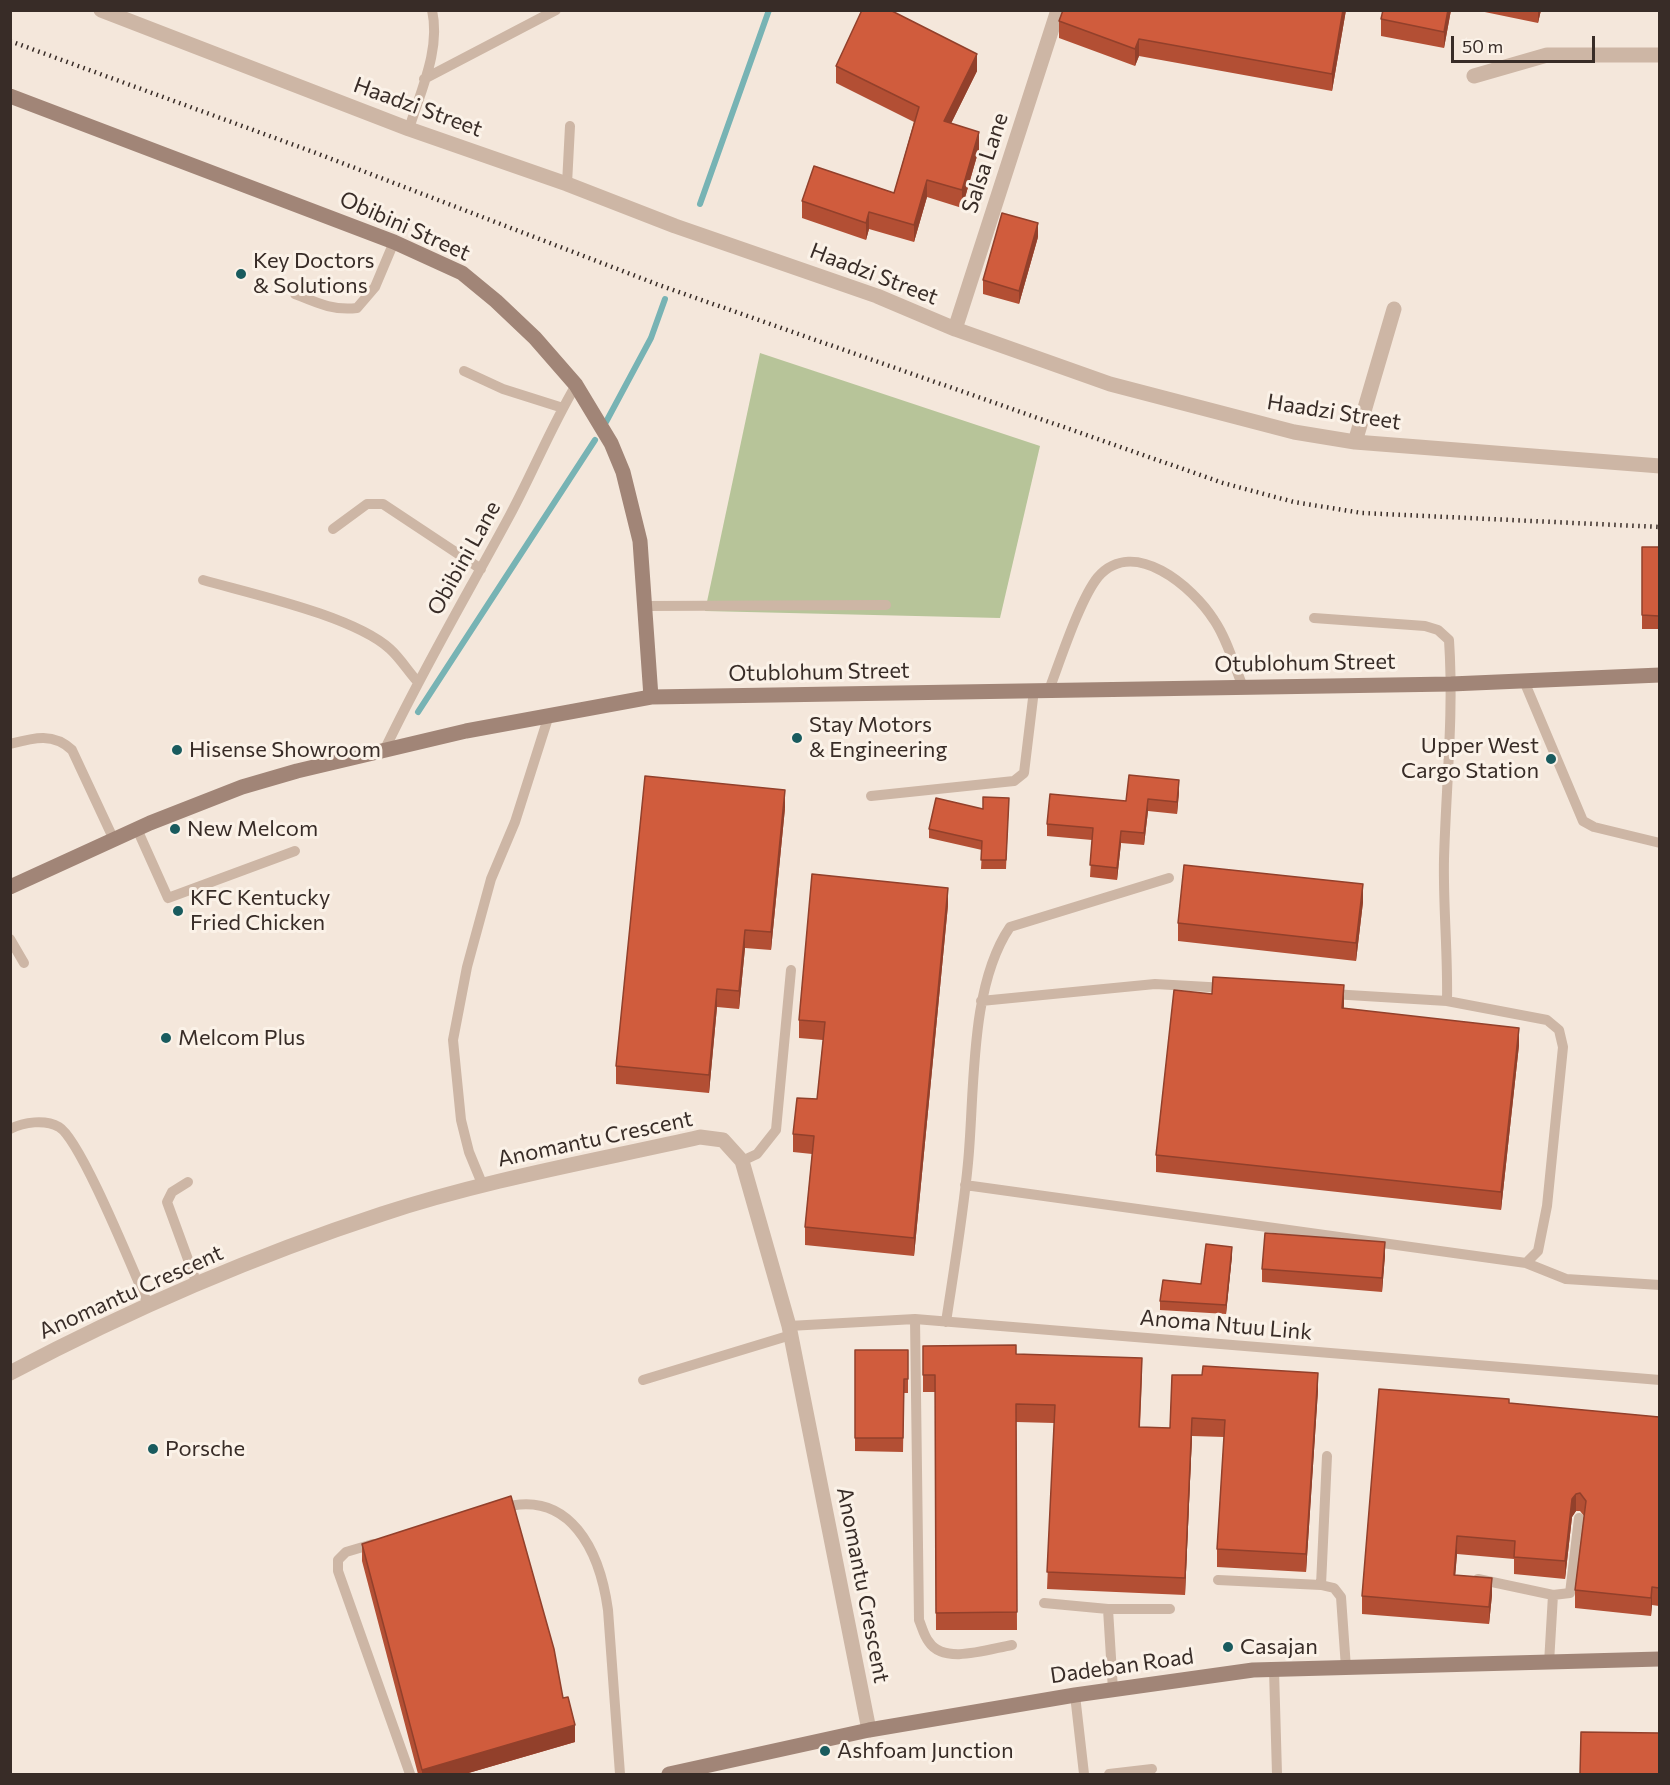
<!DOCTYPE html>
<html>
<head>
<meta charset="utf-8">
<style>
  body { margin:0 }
  #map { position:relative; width:1670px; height:1785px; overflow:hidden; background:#f4e7db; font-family:Commissioner,sans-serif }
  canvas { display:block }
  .frame { position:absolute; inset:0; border:12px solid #382c27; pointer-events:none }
  .scale { position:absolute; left:1451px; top:36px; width:144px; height:27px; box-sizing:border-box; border:3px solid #382c27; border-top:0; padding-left:8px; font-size:18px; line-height:21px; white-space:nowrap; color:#382c27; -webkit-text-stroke:4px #fbf2e8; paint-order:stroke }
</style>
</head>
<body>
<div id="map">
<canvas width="1670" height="1785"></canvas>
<div class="frame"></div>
<div class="scale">50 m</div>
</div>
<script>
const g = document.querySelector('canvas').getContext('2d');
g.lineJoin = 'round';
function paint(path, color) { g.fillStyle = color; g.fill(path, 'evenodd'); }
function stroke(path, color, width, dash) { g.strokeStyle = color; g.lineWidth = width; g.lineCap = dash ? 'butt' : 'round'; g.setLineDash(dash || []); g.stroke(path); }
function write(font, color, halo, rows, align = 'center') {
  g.font = font + ' Commissioner,sans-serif'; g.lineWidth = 6; g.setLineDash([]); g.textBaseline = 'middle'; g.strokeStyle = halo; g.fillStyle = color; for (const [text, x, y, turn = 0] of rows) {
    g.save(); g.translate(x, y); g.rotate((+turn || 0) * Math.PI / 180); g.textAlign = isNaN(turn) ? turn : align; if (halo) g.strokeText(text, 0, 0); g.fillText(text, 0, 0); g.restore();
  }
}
paint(new Path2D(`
  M760,353L1040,446L1000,618L705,611Z`), '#b7c499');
stroke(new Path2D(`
  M700,204L769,10
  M606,422L651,338L665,299
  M418,712L595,440`), '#77b3b4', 6);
stroke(new Path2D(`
  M424,79L556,10
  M409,129C420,92 441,50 432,10
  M567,184L570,126
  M295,294C317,303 334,311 357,308L375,287L394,242
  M464,371L503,389L563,408
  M333,529L367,504H383L481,569
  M203,580C252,594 354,616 390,649C400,658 408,671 417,681
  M646,606L886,605
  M1524,681L1583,821L1594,827L1660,843
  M1049,690C1060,661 1080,599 1098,577C1134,536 1193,587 1214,620C1227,639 1234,665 1243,687
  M10,744C33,738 53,732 72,750L114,840
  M385,749C423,669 468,593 510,515C533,472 551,427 576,385
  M871,796L1014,781L1024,773L1034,690
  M137,829L168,898L295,851
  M10,939L24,963
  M1332,994L1447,1001
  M981,1001L1155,984L1226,988
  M10,1129C24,1122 45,1119 59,1127C81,1140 134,1273 148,1304
  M742,1161L757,1154L776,1130L791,970
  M188,1182L172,1192L167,1202L197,1284
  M965,1185L1526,1263L1538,1251L1547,1206L1563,1047L1559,1030L1547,1020L1447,1001C1448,953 1443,907 1444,859C1446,787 1454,713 1449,640L1438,630L1425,626L1314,618
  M483,1186L469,1152L461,1120L453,1040L467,967L491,879L515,822L549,715
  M1526,1263L1566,1279L1660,1285
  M915,1319L919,1620C922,1627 924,1636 929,1642C944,1665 989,1649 1012,1645
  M946,1322C954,1269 963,1216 968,1163C975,1092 969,987 1010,927L1169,878
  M789,1326L915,1319L1660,1380
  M643,1380L791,1335
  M501,1508C571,1488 600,1552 608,1610L620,1774
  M373,1544L346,1552L338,1560V1571L410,1774
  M1478,1579L1553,1595L1570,1593L1579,1518
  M1218,1580L1321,1585L1334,1588L1341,1597L1346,1668
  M1321,1585L1327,1456
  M1044,1603L1108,1609H1170
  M1108,1609L1113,1690
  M1549,1663L1553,1595
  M1274,1670L1277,1774
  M1075,1695L1084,1774
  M1109,1774L1152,1769`), '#cdb6a5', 10);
stroke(new Path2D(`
  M101,10L409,129L567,184L675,226L877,296L955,329L1110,384L1294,432L1355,442L1660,466
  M1474,76L1547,55H1660
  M955,329L1058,10
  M1355,442L1394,309
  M10,1373C129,1310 254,1256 382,1214C485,1180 594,1161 700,1137L723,1140L742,1161L789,1326L869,1730`), '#cdb6a5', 15);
stroke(new Path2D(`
  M10,96L394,242L462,273L496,301L535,338L576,385L611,443L623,472L640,541L651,697
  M10,887L150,823L242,787L297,771L466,731L651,697L1451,684L1660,675
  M669,1774L869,1730L1075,1695L1253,1670L1660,1659`), '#a18577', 15);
stroke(new Path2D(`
  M10,41L316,153L659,285L1223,483L1294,502L1362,513L1660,527`), '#382c27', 4.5, [1.5, 4.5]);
paint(new Path2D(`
  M1063,10H1346L1332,91L1139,56L1135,66L1059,38V21Z
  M1451,10L1444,48L1381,36V19Z
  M1475,10H1541L1538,23Z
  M836,66L977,71L951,123L979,149L962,208L927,197L914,242L869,229L866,240L802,218V201L894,193L914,122L836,83Z
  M1038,237L1019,304L983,294V280Z
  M1642,547H1659V629H1642Z
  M1179,792L1177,814L1148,811L1144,845L1121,843L1117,880L1090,877L1092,840L1047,836V824L1126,801Z
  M1009,798L1006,869H981L982,850L929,838V829L983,809Z
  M785,808L771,950L745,948L739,1009L717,1007L709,1093L616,1084V1066Z
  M1363,902L1356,961L1178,941V923Z
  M948,905L914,1256L805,1245V1227L812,1154L793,1152V1134L817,1099L823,1040L799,1038V1020Z
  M1212,994L1344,1003V1008L1519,1045L1501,1210L1156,1172V1155Z
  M1385,1255L1382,1292L1262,1282V1269Z
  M1232,1256L1226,1314L1160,1310V1301L1201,1284Z
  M923,1346L1016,1354L1142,1376L1140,1427L1170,1428L1172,1375L1318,1390L1306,1572L1217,1567V1549L1224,1437L1192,1436L1185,1595L1047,1589L1054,1423L1016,1422L1017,1630H936L935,1392H923Z
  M855,1350H908V1393H904L903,1452L855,1451Z
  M1509,1403L1659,1417V1606L1652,1605L1651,1616L1575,1608V1590L1584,1516L1580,1511H1576L1572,1517L1565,1579L1514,1574V1559L1457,1554L1455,1575L1492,1595L1489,1624L1362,1614V1596Z
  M362,1544L563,1698L575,1742L465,1774H418L362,1561Z`), '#b34f34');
paint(new Path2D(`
  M1343,10H1346L1332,91V74Z
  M1448,10H1451L1444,48V32Z
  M1538,10H1541L1538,23Z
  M1139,39V56L1135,66V49Z
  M977,54V71L944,138V121Z
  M979,132V149L962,208V190Z
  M927,180V197L914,242V225Z
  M869,212V229L866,240V223Z
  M1038,223V237L1019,304V291Z
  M1179,780V792L1177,814V802Z
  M785,790V808L771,950V932Z
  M1148,799V811L1144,845V833Z
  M1121,831V843L1117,880V868Z
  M1363,884V902L1356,961V943Z
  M948,888V905L914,1256V1238Z
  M745,930V948L739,1009V991Z
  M1344,985V1003L1342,1026V1008Z
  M717,989V1007L709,1093V1075Z
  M1519,1028V1045L1501,1210V1192Z
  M1385,1242V1255L1382,1292V1278Z
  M1232,1247V1256L1226,1314V1305Z
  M1318,1373V1390L1306,1572V1554Z
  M1192,1418V1436L1185,1595V1578Z
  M1576,1494V1511L1572,1517L1565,1579V1561L1572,1499Z
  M1457,1536V1554L1454,1592V1575Z
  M1492,1578V1595L1489,1624V1607Z
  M1652,1587V1605L1651,1616V1598Z
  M575,1725V1742L465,1774H422V1770Z`), '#92402b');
const building = new Path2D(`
  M862,10H890L977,54L944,121L979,132L962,190L927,180L914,225L869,212L866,223L802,201L814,166L894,193L919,107L836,66Z
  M1063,10H1343L1332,74L1139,39L1135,49L1059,21Z
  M1383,10H1448L1444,32L1381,19Z
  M1002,213L1038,223L1019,291L983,280Z
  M1642,547H1659V616L1642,615Z
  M1129,775L1179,780L1177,802L1148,799L1144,833L1121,831L1117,868L1090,865L1093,828L1047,824L1050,794L1126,801Z
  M645,776L785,790L771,932L745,930L739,991L717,989L709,1075L616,1066Z
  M983,797L1009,798L1006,860H981L982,841L929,829L936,798L983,809Z
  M1184,865L1363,884L1356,943L1178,923Z
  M812,874L948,888L914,1238L805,1227L814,1136L793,1134L797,1098L817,1099L825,1022L799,1020Z
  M1213,977L1344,985L1342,1008L1519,1028L1501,1192L1156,1155L1174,990L1212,994Z
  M1265,1233L1385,1242L1382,1278L1262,1269Z
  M1206,1244L1232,1247L1226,1305L1160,1301L1163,1280L1201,1284Z
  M1016,1345V1354L1142,1358L1139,1427L1170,1428L1172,1375H1202L1203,1366L1318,1373L1306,1554L1217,1549L1225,1420L1192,1418L1185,1578L1047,1572L1055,1405L1016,1404L1017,1612L936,1613L935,1375H923V1346Z
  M855,1350H908V1379H904L903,1438H855Z
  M1379,1389L1509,1399V1403L1659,1417V1588L1652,1587L1651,1598L1575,1590L1586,1501L1580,1493L1576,1494L1572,1499L1565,1561L1514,1557L1515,1541L1457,1536L1454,1575L1492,1578L1489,1607L1362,1596Z
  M511,1496L554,1649L563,1698L568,1697L575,1725L422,1770L362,1544Z
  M1581,1732L1659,1733V1774H1580Z`);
paint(building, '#d05c3d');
stroke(building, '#92402b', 1.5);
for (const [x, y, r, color] of [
  [241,274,6,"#195b5e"],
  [797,738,6,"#195b5e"],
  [177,750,6,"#195b5e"],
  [1551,759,6,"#195b5e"],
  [175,829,6,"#195b5e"],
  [178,911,6,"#195b5e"],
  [166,1038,6,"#195b5e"],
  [153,1449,6,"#195b5e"],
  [1228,1647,6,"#195b5e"],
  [825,1751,6,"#195b5e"]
]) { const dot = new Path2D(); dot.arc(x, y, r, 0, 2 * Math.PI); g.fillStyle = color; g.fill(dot); stroke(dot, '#fbf2e8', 2); }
write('22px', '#382c27', '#fbf2e8', [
  ["Haadzi Street",418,107,20],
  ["Salsa Lane",985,163,-72],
  ["Obibini Street",405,226,24],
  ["Haadzi Street",874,274,21],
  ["Haadzi Street",1334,412,9],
  ["Obibini Lane",464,558,-61],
  ["Otublohum Street",1305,663,-1],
  ["Otublohum Street",819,672,-1],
  ["Anomantu Crescent",595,1139,-12],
  ["Anomantu Crescent",131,1292,-24],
  ["Anoma Ntuu Link",1226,1325,5],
  ["Anomantu Crescent",863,1585,79],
  ["Dadeban Road",1122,1666,-8]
]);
write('22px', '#382c27', '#fbf2e8', [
  ["Key Doctors",253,261],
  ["& Solutions",253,286],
  ["Stay Motors",809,725],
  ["& Engineering",809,750],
  ["Upper West",1539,746,"right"],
  ["Cargo Station",1539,771,"right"],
  ["Hisense Showroom",189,750],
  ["New Melcom",187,829],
  ["KFC Kentucky",190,898],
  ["Fried Chicken",190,923],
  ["Melcom Plus",178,1038],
  ["Porsche",165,1449],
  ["Casajan",1240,1647],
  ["Ashfoam Junction",837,1751]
], 'left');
</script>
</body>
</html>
